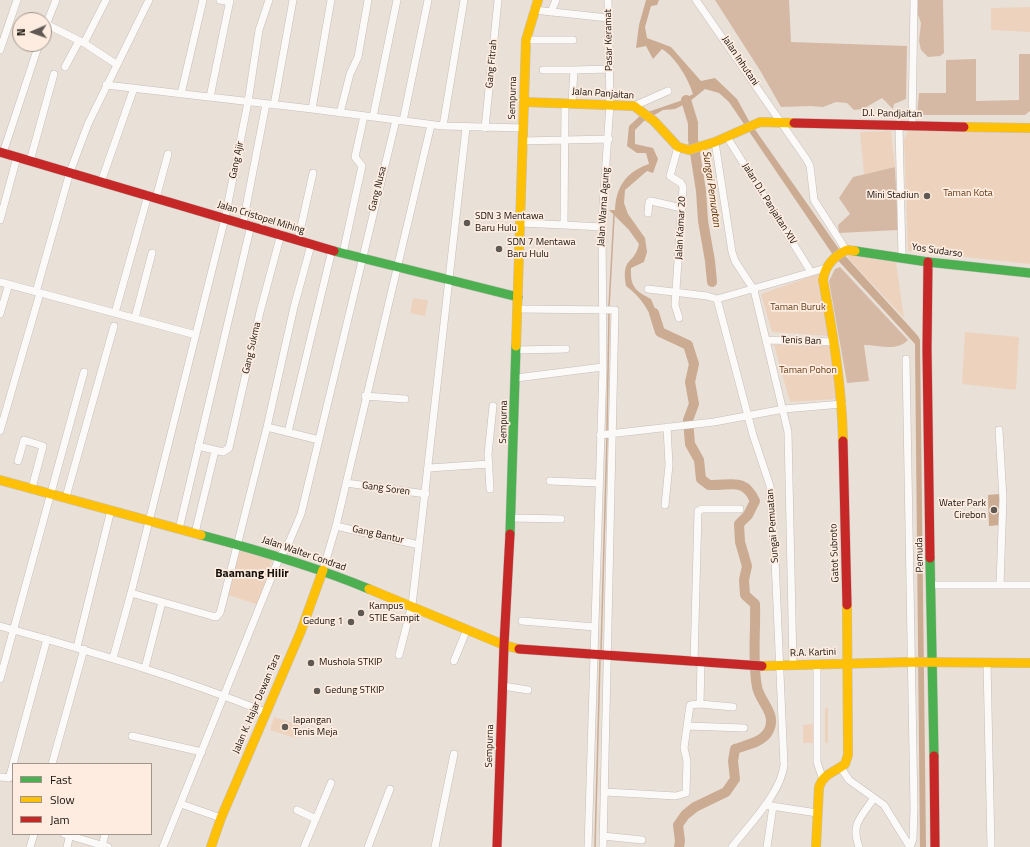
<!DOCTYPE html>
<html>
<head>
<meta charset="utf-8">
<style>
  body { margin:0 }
  #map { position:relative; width:1030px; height:847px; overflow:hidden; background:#e9e0d8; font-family:"Titillium Web",sans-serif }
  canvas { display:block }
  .legend { position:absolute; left:12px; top:763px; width:140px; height:72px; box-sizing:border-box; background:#fdecdf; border:1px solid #a1948b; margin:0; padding:5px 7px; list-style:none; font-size:12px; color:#16100c }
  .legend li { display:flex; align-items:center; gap:8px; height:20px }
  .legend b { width:20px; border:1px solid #a1948b }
  .north { position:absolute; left:12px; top:12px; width:40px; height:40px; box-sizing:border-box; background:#fdecdf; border:1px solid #a1948b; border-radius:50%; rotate:268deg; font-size:11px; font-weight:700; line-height:16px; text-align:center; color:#16100c }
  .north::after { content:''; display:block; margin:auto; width:14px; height:18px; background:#605953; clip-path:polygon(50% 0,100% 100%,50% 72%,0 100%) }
</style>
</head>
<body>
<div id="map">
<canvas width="1030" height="847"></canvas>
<ul class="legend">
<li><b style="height:5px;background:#4caf50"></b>Fast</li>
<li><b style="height:5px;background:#ffc107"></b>Slow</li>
<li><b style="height:5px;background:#c62828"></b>Jam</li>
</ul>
<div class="north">N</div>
</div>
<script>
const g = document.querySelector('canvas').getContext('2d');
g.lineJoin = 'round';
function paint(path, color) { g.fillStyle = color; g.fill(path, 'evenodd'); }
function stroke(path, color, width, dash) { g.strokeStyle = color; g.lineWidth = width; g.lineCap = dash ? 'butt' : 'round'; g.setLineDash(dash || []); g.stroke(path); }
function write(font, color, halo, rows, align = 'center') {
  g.font = font + ' "Titillium Web",sans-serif'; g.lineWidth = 3.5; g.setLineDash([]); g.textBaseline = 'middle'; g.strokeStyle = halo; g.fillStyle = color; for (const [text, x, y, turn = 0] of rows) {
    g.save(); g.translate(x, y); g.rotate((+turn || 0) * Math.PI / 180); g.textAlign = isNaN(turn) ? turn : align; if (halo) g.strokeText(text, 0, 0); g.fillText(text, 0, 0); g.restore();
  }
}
paint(new Path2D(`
  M1030,7V32L991,30V8Z
  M908,130L1030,131V264L908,251L904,140Z
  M891,131L895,167L864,174L860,132Z
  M849,255L896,262L904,318L847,257Z
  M818,274L829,336L772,332L761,294Z
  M413,298L428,300L425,316L410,313Z
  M965,332L1019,337L1016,390L962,384Z
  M774,345L831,346L838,399L790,402Z
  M239,547L273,558L259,605L225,594Z
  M828,707V743H825V708Z
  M274,717L300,725L296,738L270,730Z
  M814,724V743H803V725Z`), '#edd3be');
paint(new Path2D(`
  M715,0H789L791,42L907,46L906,99L894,104L893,109L882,98L863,109L854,110L847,103L836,102L823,107L811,106L781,107L761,72Z
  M918,0H943L944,53L940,56L928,57L921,50L919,41L921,23L918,15Z
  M1019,54H1030V111L1025,115H917L919,93H946V60L976,59V101L1019,100Z
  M895,167L898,230L839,233L838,225L850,214L839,198L853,177Z
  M840,267L908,340C896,352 879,345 864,345L869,381L847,383L829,281L835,269Z`), '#d5b9a4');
paint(new Path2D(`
  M646,0H659L657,5L651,6L645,27L647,38L671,47L701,81L715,78L737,99L749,121L839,249L918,336L920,340L926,847H920L915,344L833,255L729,102L719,93L705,89L689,102L675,109L663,110L644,121L635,130V144L653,148L658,159L653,173L647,171L625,190L624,203L628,214L645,238L647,252L644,262L631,268C630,286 635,291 651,299L660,321L663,324L655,326C649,310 640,296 626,286C621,256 634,266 639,244L629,230L609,210H615C616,187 626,172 649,164L646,153H637L627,146L629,126L642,114L680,101L693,94C688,78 676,58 662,49L653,59L646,46L636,48L639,25Z
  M999,494L1000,525L989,526L988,495Z`), '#cbab92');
stroke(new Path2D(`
  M609,307L614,215
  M607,431L609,313
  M601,651L607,437
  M595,847L600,659`), '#cbab92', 1.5);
stroke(new Path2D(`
  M686,100L693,123V140L701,191L703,221L710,261L712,282
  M654,313L660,332L688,345L694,364L690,382L694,404L688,420L690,444L699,460L701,479L709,485C732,486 744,477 755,501L748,515L739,524L740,542L747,566L744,580L745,595L755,604C756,632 752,660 757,687C760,702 777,714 769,730C764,742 746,745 735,749L733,761L735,779L726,792L695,807L685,815L678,825L680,841L679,847`), '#cbab92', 10);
const street = new Path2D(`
  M220,0L230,2
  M696,0L807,160L810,166L814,200L846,250
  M534,10L608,18
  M551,12L556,0
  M46,24L84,43L116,64
  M44,30L56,0
  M526,40H573
  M84,43L106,0
  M0,50L17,0
  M65,67L79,41
  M543,70H574L572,103
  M574,70L610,69
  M106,85L312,109L443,126L523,128
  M181,94L203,0
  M210,97L230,0
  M274,105L293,0
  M634,106L668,91
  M312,109L331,0
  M340,113L350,74L358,57L368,0
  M373,117L397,0
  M403,121L428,0
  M443,126L464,0
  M899,126L902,257
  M912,126L914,0
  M485,128L498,0
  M727,137L811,272
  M523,141L609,139
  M715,142L732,252L735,261L754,290L788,432L793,665
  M678,147L670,176L681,183L683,187L675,305L679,318
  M3,153L39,44
  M30,161L54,74
  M101,182L134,88
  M156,198L168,154
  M648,213L649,202L651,201L682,208
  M0,220L17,157
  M243,223L266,104
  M521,223L564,225L565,103
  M564,225L602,227
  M298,240L313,173
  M343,253L362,166L355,157L364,116
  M0,282L196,335
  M648,289L707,296L717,299
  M36,292L70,172L88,124L149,0
  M717,299L753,435L770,486L775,559L784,765C781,793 749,825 732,847
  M717,299L826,268
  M518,309L615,310L603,847
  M115,313L148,195
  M0,314L9,284
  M135,318L152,253
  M767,340L835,342
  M517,350L566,349
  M906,359L914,808L913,839L910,847
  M516,378L603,367
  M365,396L405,399
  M267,427L319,440
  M999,430L1003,499L1000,585
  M0,431L40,293
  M288,432L332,250
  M600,435L714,422L784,409L842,404
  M198,446L223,452L229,448L260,312L281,234
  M18,461L24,440L43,446L32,488
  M429,468L489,464
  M550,481L598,483
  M346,483L426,494
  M490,489L488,454L493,406
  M66,497L114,326
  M665,505L669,465L667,427
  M512,518L561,519
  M336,526L419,545
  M179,529L251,225
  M195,533L215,451
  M323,570L336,526L431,125
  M931,585H1030
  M131,593L212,616L216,617L220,613L267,427L294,307L311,245
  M522,621L595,627
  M0,626C90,651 179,677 265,712
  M77,647L111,510
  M399,655L412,605L419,545L466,128
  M113,658L131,593L225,218L248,102L259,30L269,0
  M454,661L467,629
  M694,662L698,511L702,509H740
  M987,663L991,847
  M817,664V762L822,777
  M145,668L162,602
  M0,679L84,372
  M503,686L528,690
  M700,704L733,707
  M687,726L744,728
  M132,736L202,752
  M13,764L47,639
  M52,764L84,649
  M841,768L849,780L884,805L910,847
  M0,777L9,778L13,765
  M605,792L676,796L686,793L687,761L684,748L690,705L700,704L701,662
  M181,804L221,818
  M765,805L817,813
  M297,810L316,819
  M64,834L108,847
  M603,836L642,840
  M30,847L34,834
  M67,847L70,834
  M102,847L105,834
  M163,847L280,556L287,547L301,514L396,120
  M304,847L331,783
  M368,847L390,789
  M435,847L454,754
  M588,847L603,367L602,221L610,104L608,0
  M767,847L773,806
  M859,847C850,824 862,816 874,798`);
const fast = new Path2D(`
  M334,251L518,297
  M855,251L928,262L1030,273
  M510,534L516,346
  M201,535C258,550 314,566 369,589
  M930,558L934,756`);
const slow = new Path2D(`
  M525,102L634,106L654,121L678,147L689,150L715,142L760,122L794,123
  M964,127L1030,128
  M516,346L526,40L538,0
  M843,441C842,387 833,334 823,280C825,266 834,256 847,250L855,251
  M0,480L201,535
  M369,589L504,645L519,649
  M762,666L910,662L1030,663
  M211,847L221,818L301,631L323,570
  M816,847L819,787C824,773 835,772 845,764L848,755L847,605`);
const jam = new Path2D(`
  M794,123L964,127
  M0,152L334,251
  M928,262L927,349L930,558
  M843,441L847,605
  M519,649L762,666
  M934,756L935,847
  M497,847L504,645L510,534`);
stroke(street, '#c4bdb8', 8);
stroke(fast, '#c4bdb8', 10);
stroke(slow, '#c4bdb8', 10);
stroke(jam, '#c4bdb8', 10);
stroke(street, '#fcfaf9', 7);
stroke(fast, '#4caf50', 9);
stroke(slow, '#ffc107', 9);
stroke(jam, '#c62828', 9);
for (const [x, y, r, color] of [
  [927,196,4,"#605953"],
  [467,223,4,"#605953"],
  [499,249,4,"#605953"],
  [994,510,4,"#605953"],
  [361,613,4,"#605953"],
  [351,622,4,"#605953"],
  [311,663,4,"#605953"],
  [317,691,4,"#605953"],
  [285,727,4,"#605953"]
]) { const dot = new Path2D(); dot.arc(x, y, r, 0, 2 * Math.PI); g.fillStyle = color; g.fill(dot); stroke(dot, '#fdecdf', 1.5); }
write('10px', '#16100c', '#fdecdf', [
  ["Pasar Keramat",609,40,-91],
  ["Jalan Inhutani",740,61,56],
  ["Gang Fitrah",492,64,-85],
  ["Jalan Panjaitan",603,94,4],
  ["Sempurna",513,98,-88],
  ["D.I. Pandjaitan",892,114,1],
  ["Gang Ajir",237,160,-78],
  ["Gang Nusa",378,189,-76],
  ["Jalan D.I. Panjaitan XIV",769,204,58],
  ["Jalan Warna Agung",604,207,-86],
  ["Jalan Cristopel Mihing",261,218,17],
  ["Jalan Kamar 20",681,228,-87],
  ["Yos Sudarso",937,251,8],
  ["Tenis Ban",801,341,2],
  ["Gang Sukma",252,348,-77],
  ["Sempurna",504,422,-89],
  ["Gang Soren",386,489,8],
  ["Sungai Pemuatan",773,526,-94],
  ["Gang Bantur",378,535,13],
  ["Gatot Subroto",835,553,-92],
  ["Jalan Walter Condrad",304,554,19],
  ["Pemuda",920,555,-91],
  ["R.A. Kartini",813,653,-2],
  ["Jalan K. Hajar Dewan Tara",257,704,-67],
  ["Sempurna",490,746,-88]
]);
write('10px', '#653a15', '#fdecdf', [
  ["Taman Kota",968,194],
  ["Taman Buruk",798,308],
  ["Taman Pohon",808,371]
]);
write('10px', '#16100c', '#fdecdf', [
  ["Mini Stadiun",919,196,"right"],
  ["SDN 3 Mentawa",475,217],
  ["Baru Hulu",475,229],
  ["SDN 7 Mentawa",507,243],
  ["Baru Hulu",507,255],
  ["Water Park",986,504,"right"],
  ["Cirebon",986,516,"right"],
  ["Kampus",369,607],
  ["STIE Sampit",369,619],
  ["Gedung 1",343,622,"right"],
  ["Mushola STKIP",319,663],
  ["Gedung STKIP",325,691],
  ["lapangan",293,721],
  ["Tenis Meja",293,733]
], 'left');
write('italic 11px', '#593008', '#fdecdf', [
  ["Sungai Pemuatan",711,189,82]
]);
write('bold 12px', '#16100c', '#fdecdf', [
  ["Baamang Hilir",252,574]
]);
</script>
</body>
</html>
